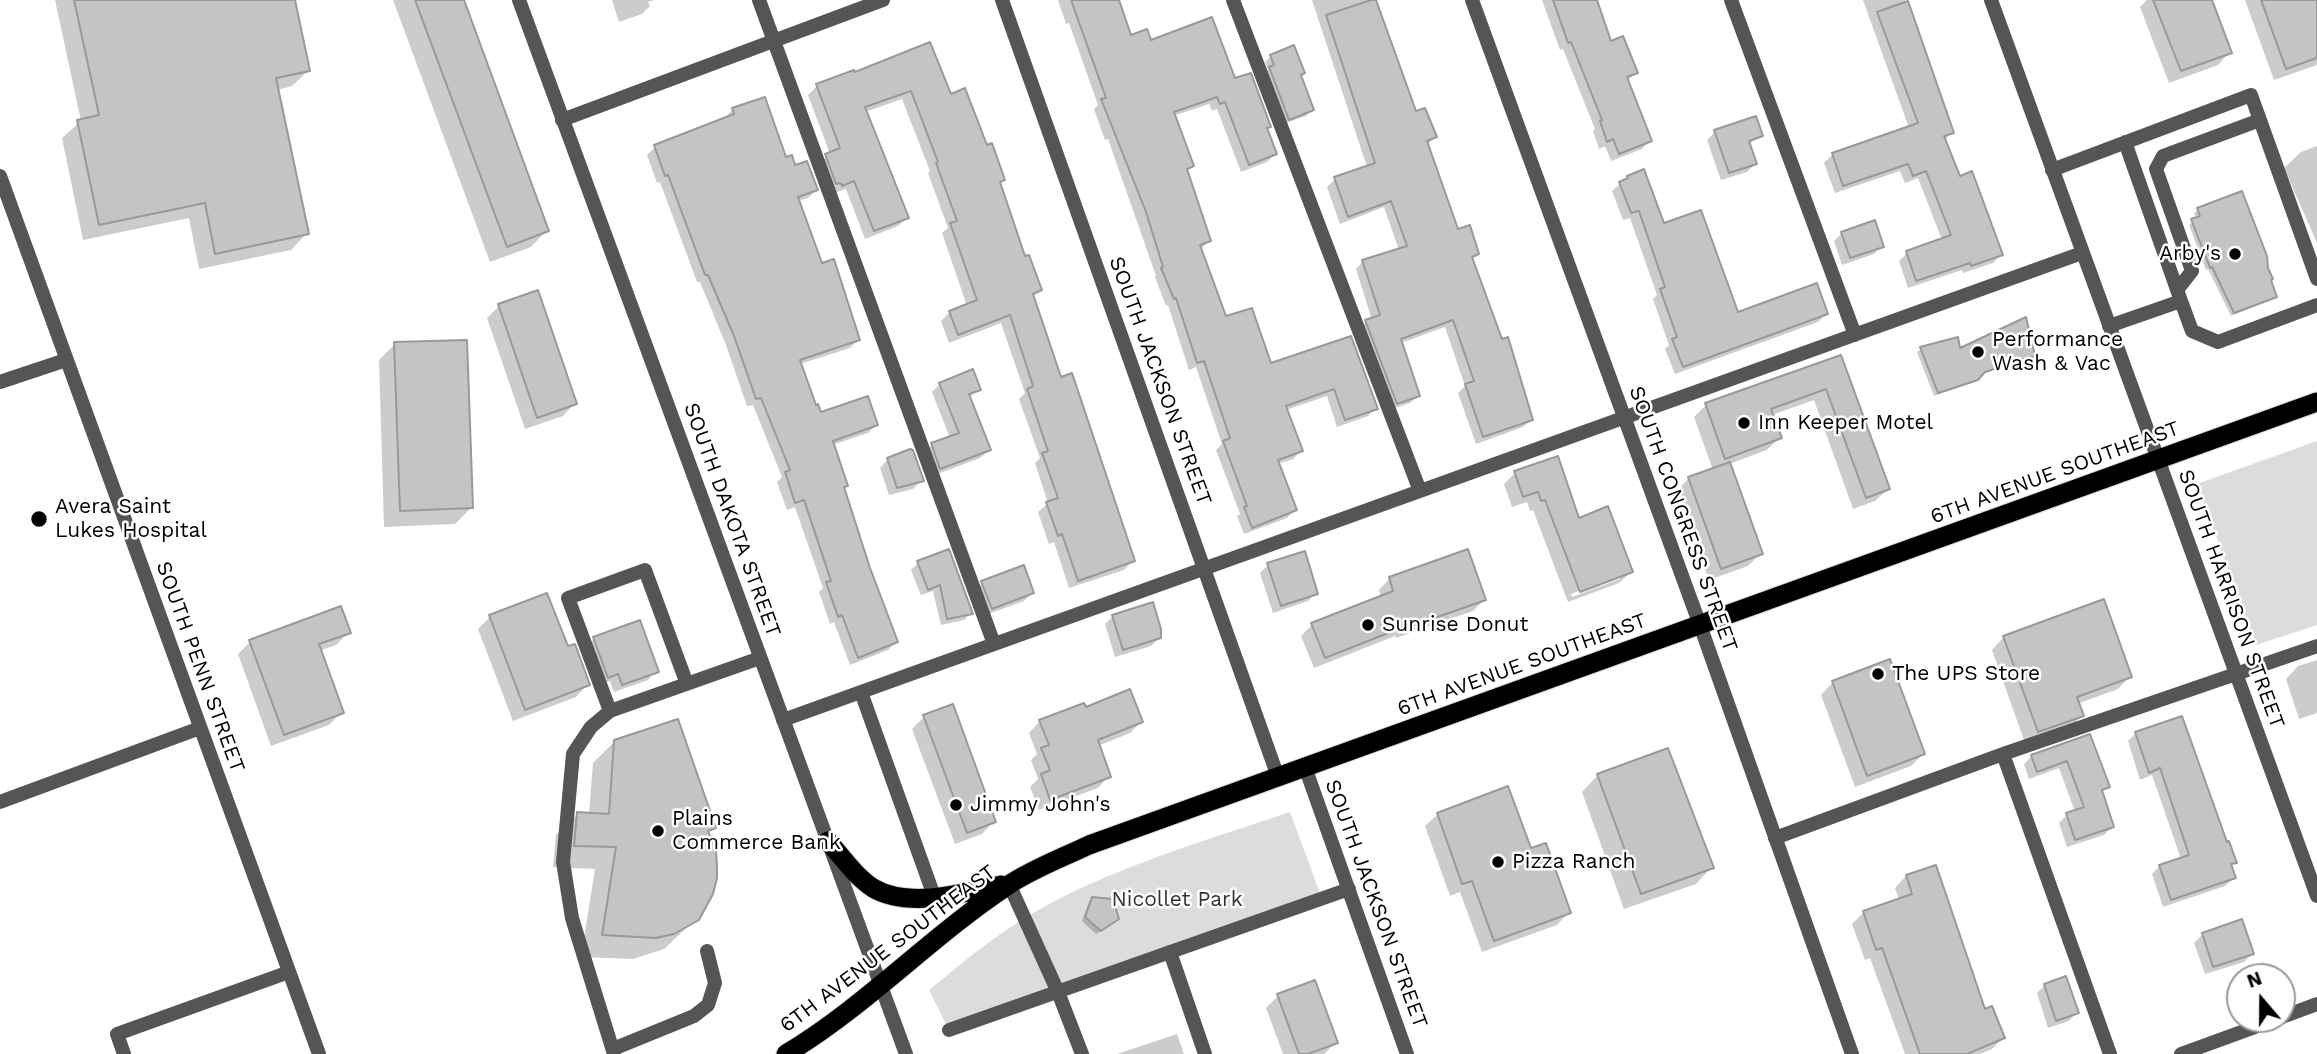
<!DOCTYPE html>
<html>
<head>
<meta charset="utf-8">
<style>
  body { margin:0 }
  #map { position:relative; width:2317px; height:1054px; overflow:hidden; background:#fff; font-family:"Work Sans",sans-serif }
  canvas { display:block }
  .north { position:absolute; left:2226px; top:963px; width:70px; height:70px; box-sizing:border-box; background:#fff; border:2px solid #999; border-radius:50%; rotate:340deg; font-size:19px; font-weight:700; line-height:28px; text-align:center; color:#000 }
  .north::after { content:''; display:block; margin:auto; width:24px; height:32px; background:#000; clip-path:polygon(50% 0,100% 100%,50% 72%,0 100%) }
</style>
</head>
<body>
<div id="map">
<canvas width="2317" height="1054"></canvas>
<div class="north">N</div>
</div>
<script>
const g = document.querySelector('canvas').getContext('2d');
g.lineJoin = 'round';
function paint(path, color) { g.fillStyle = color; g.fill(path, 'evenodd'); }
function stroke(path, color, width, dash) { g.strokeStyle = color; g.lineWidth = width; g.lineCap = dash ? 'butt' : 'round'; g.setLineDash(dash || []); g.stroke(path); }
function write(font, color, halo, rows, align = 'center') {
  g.font = font + ' "Work Sans",sans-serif'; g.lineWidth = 5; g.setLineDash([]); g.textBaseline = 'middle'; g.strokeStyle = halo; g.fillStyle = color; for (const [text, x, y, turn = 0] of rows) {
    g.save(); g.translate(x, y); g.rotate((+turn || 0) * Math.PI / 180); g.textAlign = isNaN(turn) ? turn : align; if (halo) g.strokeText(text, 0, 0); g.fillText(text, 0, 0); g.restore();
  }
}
paint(new Path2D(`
  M2317,441V625L2256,645L2197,484Z
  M1290,812L1322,899L949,1030L929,990C954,970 978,949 1005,931C1088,874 1196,844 1290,812Z`), '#dcdcdc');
paint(new Path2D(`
  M55,0H294L309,70L292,86L277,90L307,233L291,250L199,269L189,218L83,240L62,138L81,121Z
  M393,0H462L547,230L531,247L490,262Z
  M612,0H655L648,2L650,6L642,14L619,22Z
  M1058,0H1117L1130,37L1150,42L1234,80L1269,126L1265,130L1275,154L1267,162L1241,172L1217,109L1212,111L1209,104L1173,116L1192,166L1186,172L1209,241L1201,249L1225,318L1270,366L1350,339L1376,408L1368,416L1337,427L1327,396L1286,410L1301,451L1293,459L1277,464L1295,510L1287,518L1244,534L1237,516L1240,514L1216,450L1222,444L1196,367L1189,370L1168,305L1166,306L1155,277L1156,276L1108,139L1105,140L1094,109L1098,105L1069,23L1066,24Z
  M1312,0H1374L1415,114L1435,137L1427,145L1457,231L1477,254L1471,260L1531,420L1523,427L1476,444L1458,393L1465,386L1445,327L1401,343L1418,396L1410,403L1389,410L1359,329L1366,322L1372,320L1356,269L1363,261L1399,250L1384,207L1340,224L1327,187L1335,179L1367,167Z
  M1542,0H1595L1610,43L1636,72L1627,81L1650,141L1642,149L1611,161L1605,146L1599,149L1593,131L1595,129L1563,49L1560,50Z
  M1863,0H1905L1942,99L1940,101L1952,132L1944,141L1959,178L2001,255L1993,263L1963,273L1962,270L1908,288L1899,261L1907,253L1942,240L1918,178L1905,183L1900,171L1835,193L1824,163L1833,154L1909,128Z
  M2147,0H2210L2230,52L2218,65L2169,83L2140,7Z
  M2245,0H2317V65L2274,80Z
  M1271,56L1299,76L1312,110L1306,116L1283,124L1264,74L1268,70L1265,62Z
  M853,72L950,96L986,147L1003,180L999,183L1024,258L1040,290L1033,297L1060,379L1133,561L1124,570L1069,588L1054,542L1049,544L1038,512L1048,503L1035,463L1040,458L1019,399L1025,393L1001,323L949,343L941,321L950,312L967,306L942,233L948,228L928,173L930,171L902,99L865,112L907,218L898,226L865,239L846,189L834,193L818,164L830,154L808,95L817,86Z
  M733,109L816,190L808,198L798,201L821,265L858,340L850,348L800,364L815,407L820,414L876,425L868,433L832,445L842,489L868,569L896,642L888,650L850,665L834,622L830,624L819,592L823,588L795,507L787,510L777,482L782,477L753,405L747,406L726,345L700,282H697L660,182L657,183L647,155L655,147L725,118Z
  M1715,132L1761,135L1748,145L1755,164L1747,172L1721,180L1707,140Z
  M2317,146V243L2284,168L2301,152Z
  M1628,177L1663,225L1737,314H1826L1818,322L1675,374L1665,349L1669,345L1653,299L1657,295L1630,218L1623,220L1612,191Z
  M2198,210L2266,268L2275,296L2271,300L2231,316L2208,269L2206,270L2189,225L2197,219L2194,213Z
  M1842,233L1882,246L1874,254L1842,265L1834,241Z
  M499,306L575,403L563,416L525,429L487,318Z
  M1957,339L1959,350L2033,355L2029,359L1980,374L1972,383L1934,396L1917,352L1921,349Z
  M395,344L471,508L455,524L384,527L379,360Z
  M1840,357L1888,489L1875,501L1853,509L1814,400L1772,415L1780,437L1767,450L1729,464L1761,553L1748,566L1709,580L1677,491L1689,478L1713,470L1694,417L1706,405Z
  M940,384L979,389L969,398L989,450L980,458L932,476L924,453L932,445L950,438L932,392Z
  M888,459L922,480L913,489L889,495L880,468Z
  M1515,473L1578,520L1631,572L1619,583L1568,602L1533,510L1530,511L1527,502L1512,507L1504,484ZM1620,575V579L1572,597L1571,594Z
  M1467,551L1484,600L1473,611L1396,638L1395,636L1314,668L1301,636L1312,625L1381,598L1379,590L1389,579Z
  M918,563L971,613L964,620L941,625L933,591L921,595L911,570Z
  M1268,565L1316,593L1308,601L1273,613L1260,573Z
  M982,583L1032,593L1024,601L983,616L974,591Z
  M1113,616L1160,637L1151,646L1115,657L1105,624Z
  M490,617L567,649L588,684L576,697L513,721L478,629Z
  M349,632L336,645L319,651L342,712L329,725L271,746L238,654L250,642Z
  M2004,637L2130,676L2118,689L2077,704L2082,716L2069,728L2025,743L1992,650Z
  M594,639L656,671L648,680L614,692L610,681L600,685L586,647Z
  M2317,660V713L2299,719L2286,679L2298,666Z
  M1833,682L1923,754L1911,766L1855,787L1821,695Z
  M1085,709L1141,722L1130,733L1098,746L1109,776L1098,788L1039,810L1030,787L1038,779L1031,760L1037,754L1029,733L1040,721Z
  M924,717L994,821L982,834L955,844L912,729Z
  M2136,733L2226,844L2235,862L2230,867L2234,878L2225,886L2163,907L2152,874L2160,866L2181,859L2152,775L2140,780L2128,741Z
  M2089,736L2108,786L2101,793L2112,827L2104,835L2067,847L2059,823L2067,815L2075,812L2059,768L2029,779L2024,764L2032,756Z
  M615,741L714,827L707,833L697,918L664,949L633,959L581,957L595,869L553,867L556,835L578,814H589L593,763Z
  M1598,775L1712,867L1696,884L1624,909L1582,792Z
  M1438,814L1530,850L1569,912L1557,925L1482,952L1460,892L1450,896L1425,826Z
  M1906,876L1984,1012L2003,1038L1992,1049L1980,1054H1905L1870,958L1865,960L1852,924L1864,912L1899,900L1895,888Z
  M1092,898L1113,923L1096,934L1082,921L1089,902Z
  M2203,934L2252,954L2244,962L2205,974L2194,943Z
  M2045,985L2077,1012L2069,1021L2048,1028L2037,993Z
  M1278,996L1336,1042L1324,1054H1283L1266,1008Z
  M1177,1034L1184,1054H1117Z`), '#0003');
const building = new Path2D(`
  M74,0H295L310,71L276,78L309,234L215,254L205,203L99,225L77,120L99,115Z
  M415,0H464L549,231L507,247Z
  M1071,0H1119L1131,35L1147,29L1151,40L1212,17L1235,78L1251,73L1271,127L1267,128L1277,154L1249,165L1225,102L1220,104L1217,97L1174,112L1194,166L1187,169L1211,241L1200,245L1226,316L1252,308L1271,363L1351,336L1378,409L1345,420L1334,389L1286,406L1303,451L1278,460L1297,510L1252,528L1244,507L1247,506L1223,441L1230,438L1204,361L1197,363L1176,298L1174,299L1161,268L1163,267L1146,212L1101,99L1106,98Z
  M1371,0H1376L1416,111L1425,108L1437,137L1427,141L1458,229L1470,225L1479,254L1472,257L1502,339L1508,337L1533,420L1483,437L1465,384L1474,381L1453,320L1401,339L1420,396L1397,404L1365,320L1380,315L1362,260L1407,246L1391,201L1348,217L1334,177L1375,163L1326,15Z
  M1553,0H1597L1611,41L1623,36L1638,73L1627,77L1652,141L1619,154L1613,139L1607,142L1600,121L1602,120L1571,42L1568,43Z
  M2153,0H2212L2232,53L2181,71Z
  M2261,0H2317V58L2286,69Z
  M1908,1L1954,133L1944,136L1960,176L1972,171L2003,255L1971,266L1970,263L1916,281L1906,251L1951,235L1926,171L1913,176L1908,164L1843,186L1832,153L1918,123L1877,12Z
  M930,42L951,94L965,88L987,145L992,143L1005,180L1000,182L1025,256L1029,255L1042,290L1033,294L1061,377L1072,373L1135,561L1078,581L1062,534L1058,536L1046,502L1058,498L1042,453L1048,451L1027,389L1033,386L1010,315L958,335L949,311L977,300L950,223L957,221L936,163L938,162L911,91L865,107L909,218L874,231L854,181L842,186L841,183L836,184L825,154L840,148L816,84L854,70L855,72Z
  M1294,45L1305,73L1301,75L1314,110L1289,120L1269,67L1274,65L1270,55Z
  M765,97L786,157L792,155L795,165L807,161L818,190L798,197L822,263L834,259L860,340L800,360L816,405L818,404L821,412L868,396L878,425L833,441L848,486L844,487L870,568L898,642L858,658L842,615L838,617L826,582L831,581L804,500L795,503L785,472L790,470L761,398L756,399L734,336L708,275H705L668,175L665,176L654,145L734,114L732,108Z
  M1756,116L1763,136L1749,141L1757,164L1729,173L1714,130Z
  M1644,169L1664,223L1701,210L1738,312L1817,283L1828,314L1683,367L1672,339L1677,337L1660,289L1665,287L1639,211L1631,213L1619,182L1628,178L1627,176Z
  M2242,191L2267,256L2268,268L2273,279L2271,280L2277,297L2234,313L2212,267L2210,268L2191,219L2200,216L2197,208Z
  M1875,220L1884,247L1850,258L1841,232Z
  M538,290L577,404L537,418L498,304Z
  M2026,317L2035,356L1985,372L1978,380L1938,393L1920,347L1958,337L1960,348Z
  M467,340L473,508L400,511L394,342Z
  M1841,355L1890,489L1866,498L1826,389L1771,409L1782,438L1725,459L1705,403Z
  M973,369L981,390L969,394L991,450L940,469L931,443L959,433L939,383Z
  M910,449L913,450L924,481L897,488L887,458Z
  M1558,456L1579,518L1608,506L1633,572L1580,592L1545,500L1541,501L1538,492L1523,497L1514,471Z
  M1730,462L1763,554L1721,569L1688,477Z
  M949,549L973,614L947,619L940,585L928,590L917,561Z
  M1468,549L1486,600L1406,628V626L1325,658L1311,623L1393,591L1389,577Z
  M1305,551L1318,594L1281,606L1267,563Z
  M1024,565L1034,593L992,609L981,581Z
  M547,593L568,646L575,644L590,685L525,710L489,615Z
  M2104,599L2132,677L2077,697L2084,716L2038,732L2003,636Z
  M1153,602L1161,629V638L1123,650L1112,615Z
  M341,606L351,633L319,644L344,713L284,735L249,640Z
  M640,620L659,672L622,685L618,674L608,678L593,637Z
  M1890,659L1925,754L1867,776L1832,681Z
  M1130,689L1143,722L1098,740L1111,777L1050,800L1041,774L1050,770L1041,748L1049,745L1039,720L1084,703L1086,707Z
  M953,704L996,822L967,833L923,715Z
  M2182,716L2227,842L2229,841L2237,863L2231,864L2236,878L2171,900L2159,865L2189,855L2160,768L2149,773L2135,732Z
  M678,719L716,828L708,831L716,851L717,865V878L713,894L699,920L674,934L656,938L602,935L616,847L574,846L577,812L609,814L614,740Z
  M2090,734L2110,787L2102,790L2114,827L2075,840L2066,813L2084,807L2067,761L2037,772L2031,755Z
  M1668,748L1714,868L1641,894L1597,774Z
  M1508,786L1531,848L1546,843L1571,913L1494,941L1472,881L1462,884L1437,813Z
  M1936,865L1985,1009L1992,1006L2005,1038L1967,1054H1920L1882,948L1876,950L1863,911L1912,894L1906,875Z
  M1092,897L1113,899L1119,919L1101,931L1085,917Z
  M2242,919L2254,954L2213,967L2202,933Z
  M2066,976L2079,1013L2056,1021L2044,984Z
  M1315,980L1338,1043L1308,1054H1299L1277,994Z`);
paint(building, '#c4c4c4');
stroke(building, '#999', 2);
const trunk = new Path2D(`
  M828,841C842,857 855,876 873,888C908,909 965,893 1001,885
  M786,1054C866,1006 930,937 1007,886C1032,869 1062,858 1089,845L2317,402`);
stroke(trunk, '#dbdbdb', 21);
stroke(new Path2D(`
  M759,0L994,644
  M1233,0L1420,491
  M1731,0L1855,335
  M2052,170L2251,95L2317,279
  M2177,290L2192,271L2156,169L2163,156L2260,120
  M2181,301L2192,331L2218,342L2317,305
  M2109,326L2181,301L2125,142
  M0,382L66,360
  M861,692L934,896
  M610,711L568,598L645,570L687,684
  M783,720C1216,563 1650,410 2082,253
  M2003,754L2110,1054
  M1775,838L2003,754L2317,646
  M1170,952L1205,1054
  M1058,992L1082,1054
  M613,1049L694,1016L708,1005L715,983L707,951
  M124,1054L117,1034L289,972
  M614,1054L572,918L563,862L573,754L591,727L610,711L760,658`), '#555', 14);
stroke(new Path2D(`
  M1002,0L1278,777
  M1472,0L1700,625L1852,1054
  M562,120L883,0
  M0,176L319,1054
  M1305,767L1407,1054
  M0,802L200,728
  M1009,884L1058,992
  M2282,1017L2317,1004
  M949,1030L1349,889
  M2181,1054L2277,1019`), '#555', 14);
stroke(new Path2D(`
  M519,0L906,1054
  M1991,0L2317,896`), '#555', 14);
stroke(trunk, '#000', 19);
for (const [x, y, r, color] of [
  [2235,254,7,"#000"],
  [1978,352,7,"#000"],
  [1744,423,7,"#000"],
  [39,519,9,"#000"],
  [1368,625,7,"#000"],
  [1878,674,7,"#000"],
  [956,805,7,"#000"],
  [658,831,7,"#000"],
  [1498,862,7,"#000"]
]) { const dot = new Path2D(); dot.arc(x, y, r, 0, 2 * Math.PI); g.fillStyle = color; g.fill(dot); stroke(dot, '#fff', 2.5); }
write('21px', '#000', '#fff', [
  ["Arby's",2221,254,"right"],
  ["Performance",1992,340],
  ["Wash & Vac",1992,364],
  ["Inn Keeper Motel",1758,423],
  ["Avera Saint",55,507],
  ["Lukes Hospital",55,531],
  ["Sunrise Donut",1382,625],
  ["The UPS Store",1892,674],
  ["Jimmy John's",970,805],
  ["Plains",672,819],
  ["Commerce Bank",672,843],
  ["Pizza Ranch",1512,862]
], 'left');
write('21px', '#000', '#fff', [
  ["SOUTH JACKSON STREET",1160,381,70],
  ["6TH AVENUE SOUTHEAST",2055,473,-20],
  ["SOUTH CONGRESS STREET",1683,519,70],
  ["SOUTH DAKOTA STREET",732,520,70],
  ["SOUTH HARRISON STREET",2231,599,70],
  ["6TH AVENUE SOUTHEAST",1522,665,-20],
  ["SOUTH PENN STREET",200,667,70],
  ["SOUTH JACKSON STREET",1376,904,70],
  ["6TH AVENUE SOUTHEAST",888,949,-37]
]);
write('21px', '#333', '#fff', [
  ["Nicollet Park",1177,900]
]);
</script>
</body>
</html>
